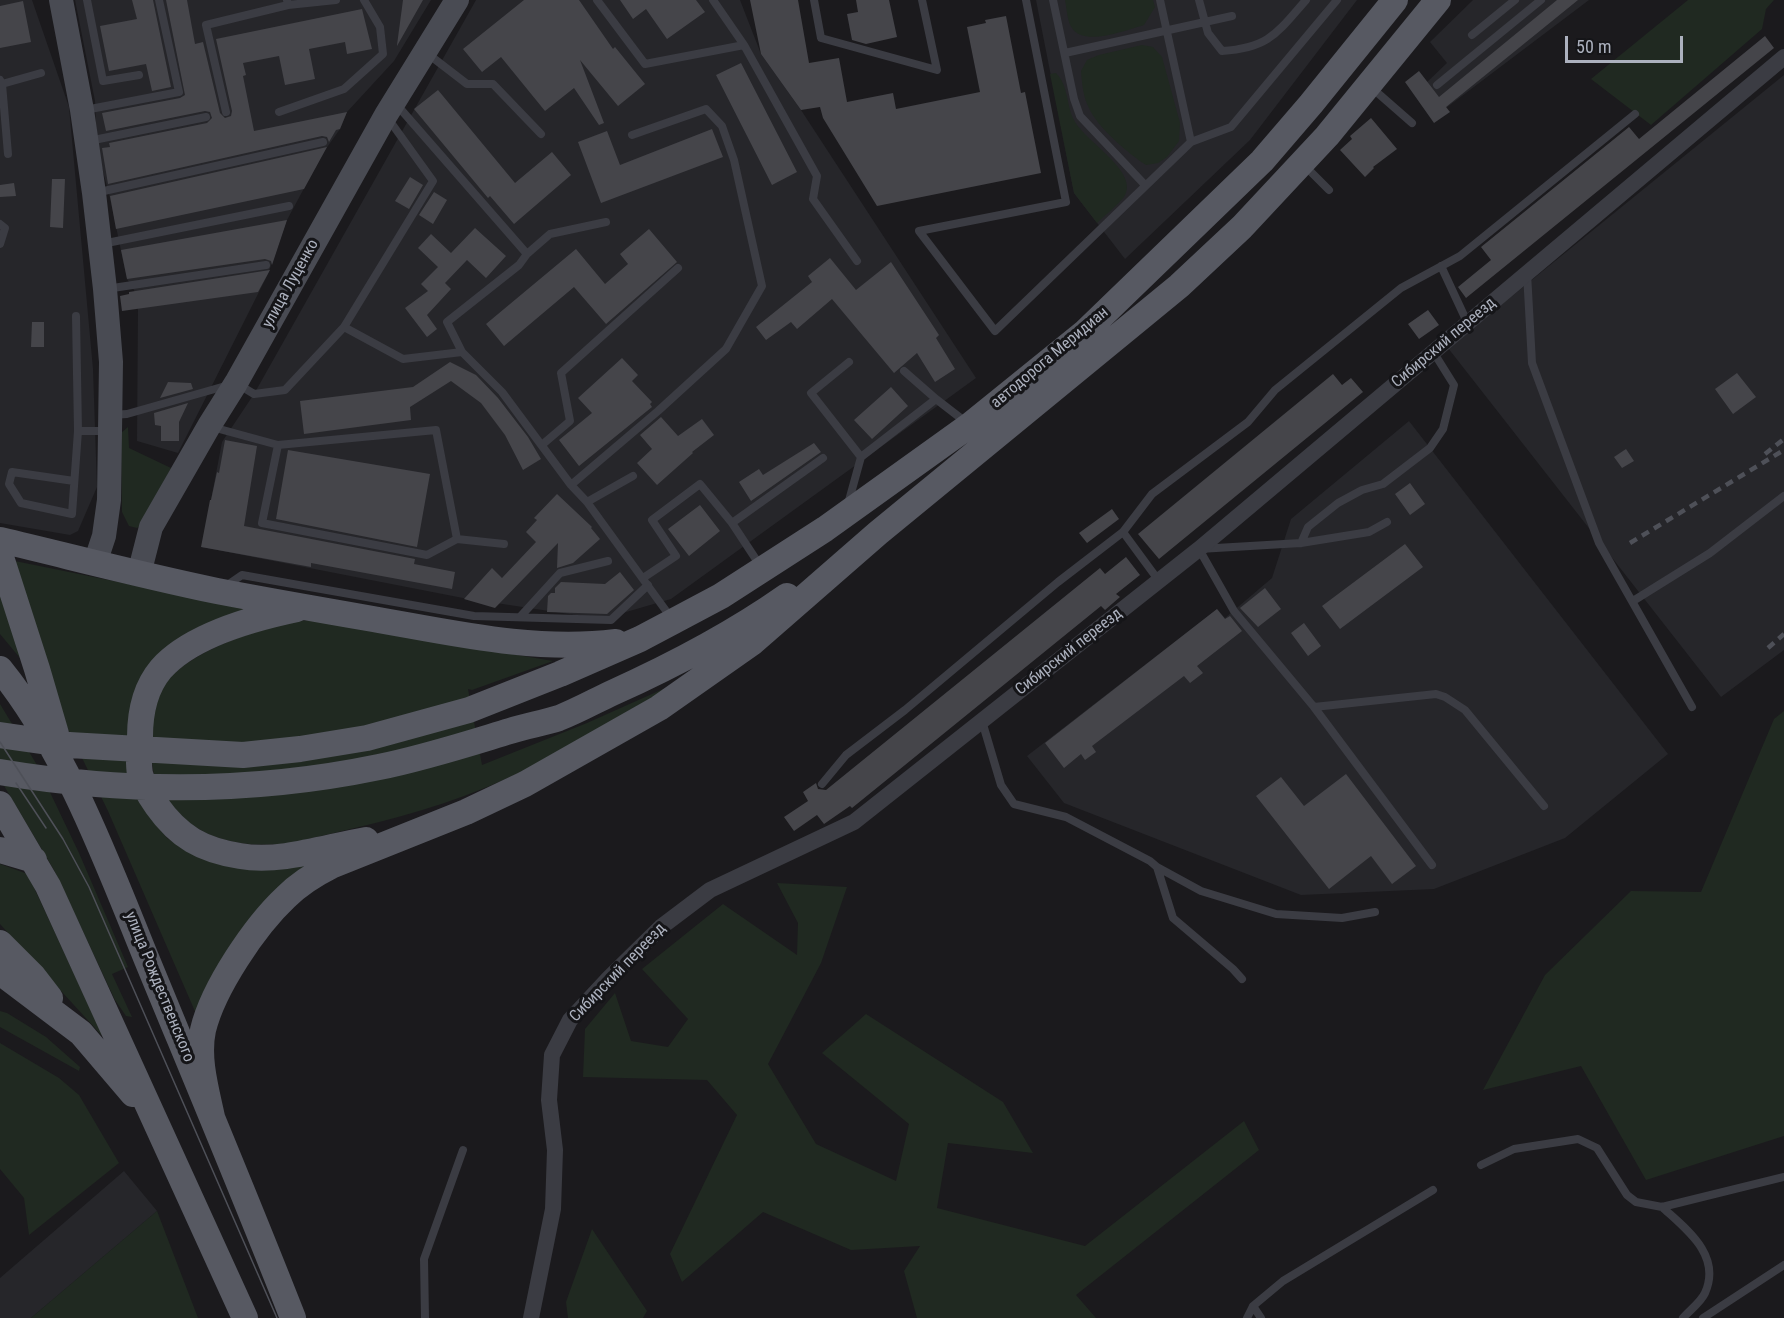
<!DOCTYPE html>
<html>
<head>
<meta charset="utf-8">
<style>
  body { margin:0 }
  #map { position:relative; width:1784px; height:1318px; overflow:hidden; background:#1b1a1d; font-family:"Roboto Condensed",sans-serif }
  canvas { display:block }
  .scale { position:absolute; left:1565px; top:36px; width:118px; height:27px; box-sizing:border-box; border:3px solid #acb1be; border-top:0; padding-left:8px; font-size:18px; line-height:21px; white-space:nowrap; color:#acb1be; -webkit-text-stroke:4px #151518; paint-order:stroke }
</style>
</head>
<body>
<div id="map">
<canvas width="1784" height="1318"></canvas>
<div class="scale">50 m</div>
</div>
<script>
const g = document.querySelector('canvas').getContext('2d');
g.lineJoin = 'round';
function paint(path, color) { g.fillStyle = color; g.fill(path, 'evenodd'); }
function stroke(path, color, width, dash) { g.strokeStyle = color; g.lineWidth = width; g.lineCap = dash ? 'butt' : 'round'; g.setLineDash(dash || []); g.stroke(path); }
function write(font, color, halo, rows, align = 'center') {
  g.font = font + ' "Roboto Condensed",sans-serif'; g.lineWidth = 6; g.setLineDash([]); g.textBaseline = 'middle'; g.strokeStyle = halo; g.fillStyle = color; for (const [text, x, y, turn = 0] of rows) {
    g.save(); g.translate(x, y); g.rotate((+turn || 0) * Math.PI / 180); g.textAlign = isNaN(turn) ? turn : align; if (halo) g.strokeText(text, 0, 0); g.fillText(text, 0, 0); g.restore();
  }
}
paint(new Path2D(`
  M0,0H32L69,107L93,369L97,487L78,531L70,535L0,523Z
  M75,0H431L394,61L347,112L340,129L323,153L287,220L268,274L178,453L137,441L138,309L137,295L127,279L110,198L97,149L95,101Z
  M476,0H740L761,54L801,110L976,378L671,599L602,619L463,598L202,547L222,442L254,394Z
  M1036,0H1357L1250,140L1125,259L1074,193Z
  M1473,0H1589L1446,108L1426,83L1447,63L1430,42Z
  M1784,75V650L1721,697L1448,348Z
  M1409,421L1668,754L1565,838L1434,889L1301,895L1064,803L1027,756L1217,609L1225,618L1272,578L1291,519Z
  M124,1171L157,1211L31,1318H0V1278Z`), '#26262a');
paint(new Path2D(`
  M1065,0H1153L1155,7L1144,25C1126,30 1084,47 1072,28C1067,21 1067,9 1065,0Z
  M1688,0H1774L1766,9L1762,29L1651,125L1591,79Z
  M1142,45L1153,47L1162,57L1180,123L1179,141L1167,157L1158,163L1146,165C1129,154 1097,127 1089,108C1083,97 1082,83 1081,71L1087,60L1099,55Z
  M1056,73C1069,86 1066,105 1074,120C1084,141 1141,172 1124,197C1117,206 1105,215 1097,223L1074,193L1050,74Z
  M128,427L129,448L171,468L142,524L137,528L129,526L122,512L121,433Z
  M10,560L251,609L138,684L159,828L167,838L182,847L320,860L197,1016L108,811L59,711Z
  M0,580L30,670L0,634Z
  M312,620L553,661L472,690L468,689L482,765L587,723L681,681C611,723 541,768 464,796C408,817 349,829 292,843C247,848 201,843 172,805C166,797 158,788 155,778C151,765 152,751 152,737C153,718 155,696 167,681C193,649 273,622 312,620Z
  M0,704L37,765L79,853L128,967L112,974L132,1017L126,1016L115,1000L54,870L0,779Z
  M1784,711V1136L1646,1180L1581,1066L1483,1090L1545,975L1631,891L1701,892L1774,719Z
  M0,864L25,873L30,879L104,1038L0,924Z
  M777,883L847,887L821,963L768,1064L816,1144L896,1181L909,1124L822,1053L866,1014L1003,1102L1033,1153L948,1143L937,1208L1085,1246L1244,1121L1259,1150L1076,1295L1096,1318H917L904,1271L920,1246L851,1250L763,1212L682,1282L670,1254L737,1115L707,1080L583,1077L585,1029L615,993L631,1041L668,1047L688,1019L642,969L723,904L797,955L798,923Z
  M0,1011L7,1013L46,1037L80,1067L79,1071L0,1027Z
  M0,1043L59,1078L79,1095L119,1163L29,1235L24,1198L0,1169Z
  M157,1211L198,1318H31Z
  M592,1229L647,1311L643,1318H568L566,1302Z`), '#202921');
paint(new Path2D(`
  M132,0H153L171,87L152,91L146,64L109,71L100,26L137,19Z
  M166,0H187L195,44L203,42L220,113L225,118L231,116L232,111L216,39L362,9L372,49L347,54L345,42L309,49L315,79L285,85L279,56L243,63L246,75L243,76L254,131L347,112L340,129L336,130L329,142L327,137L322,136L108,184L102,148L110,147L109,143L207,123L212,118L210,112L205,111L106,131L102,113L180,98L185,95Z
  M403,0H423L397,46V45Z
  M524,0H579L613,49L615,47L645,84L618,106L580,60L604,123L599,125L574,88L545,111L501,57L482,72L463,49Z
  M620,0H696L705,12L667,39L646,9L633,19Z
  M750,0H798L809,63L839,58L847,102L893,93L896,109L980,92L967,27L986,23L985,20L1006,16L1021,93L1025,92L1041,173L877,206L823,118L820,107L801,110L761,54Z
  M856,0H889L897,37L866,44L852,40L847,14L858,12Z
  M1557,0H1578L1446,107L1450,112L1434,123L1405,82L1419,71L1439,97Z
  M23,1L31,42L0,48V6Z
  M1765,36L1774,48L1466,298L1458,287L1491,260L1481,247L1629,127L1639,139Z
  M741,63L797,172L772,185L716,75Z
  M438,90L515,183L552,152L571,175L514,224L490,196L488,198L414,109Z
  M1371,118L1397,149L1373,167L1374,168L1365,177L1340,150L1352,139L1350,136Z
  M712,129L723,157L601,203L578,142L607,131L620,165Z
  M327,147L304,189L116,229L110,196Z
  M410,177L423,185L409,209L395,201Z
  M52,179H65L63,228L50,227Z
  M14,183L16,196L0,197V185Z
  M434,192L447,200L433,224L419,215Z
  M287,220L272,265L271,261L265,259L127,279L121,250Z
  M475,228L506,256L486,278L467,260L445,283L451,289L427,315L437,329L427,337L405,308L428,291L421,284L438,267L418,248L431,234L451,253Z
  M649,229L677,262L606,324L574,287L504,346L486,324L576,249L605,284L628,264L620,254Z
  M830,258L856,290L891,262L939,335L936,338L955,369L935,382L917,353L894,373L832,299L797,329L791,322L766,340L756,327L812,282L808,276Z
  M270,270L258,292L122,311L120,296L129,294V292Z
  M1428,310L1439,325L1419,339L1408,324Z
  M32,322H44V347H31Z
  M622,358L638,375L632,381L652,402L650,404L652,407L579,466L559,440L592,413L578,398Z
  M450,362L476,375L498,398L528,437L541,459L523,470L505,435L481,403L451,381L410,407L411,420L304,434L300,401L413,387Z
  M1737,373L1756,397L1733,414L1715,389Z
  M1333,374L1342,385L1351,378L1363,392L1159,559L1138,534Z
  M168,382L191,383L193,389L160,398Z
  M891,387L908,406L872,439L854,420Z
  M188,403L179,422V441H161V426L155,425L154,413Z
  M661,417L678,436L702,419L714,435L692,452L693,453L657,485L637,463L652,449L640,435Z
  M225,440L257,446L244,526L415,559L414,564L455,572L452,589L311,563V567L201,547L210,500H211L217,472L219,473Z
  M814,443L821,452L751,501L739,482L759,469L763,475Z
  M1626,449L1634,461L1622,468L1614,457Z
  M288,450L430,474L417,547L276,519Z
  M1410,483L1425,504L1410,515L1395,494Z
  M557,494L592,527L591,528L600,539L573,563L557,568L558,543L495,608L464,599L492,568L502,578L536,542L526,532L537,520L534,518Z
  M700,505L720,531L689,556L668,529Z
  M1112,509L1119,519L1087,543L1079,533Z
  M1405,544L1423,567L1340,629L1322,606Z
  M1126,557L1140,575L1116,594L1120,597L1105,610L1101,606L852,808L850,806L824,824L817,815L794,831L784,817L808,801L803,792L816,783L818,789L826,790L1100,568L1105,574Z
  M620,572L634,590L607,614L547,612L548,596L551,593H555V588L561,582L605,584Z
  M1265,588L1281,609L1258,627L1240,608Z
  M1217,609L1225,619L1230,616L1242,631L1197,666L1203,673L1190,683L1184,676L1092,746L1096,752L1085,760L1081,754L1064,768L1045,743Z
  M1304,623L1321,646L1308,656L1291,633Z
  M1346,774L1416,866L1392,884L1371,856L1329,889L1256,796L1281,777L1304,806Z`), '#45454a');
stroke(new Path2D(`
  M87,0L103,81L139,75
  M597,0L645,64L744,45L817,176L813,199L857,261
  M713,0L744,45
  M814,0L821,38L937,70L922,0
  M1026,0L1066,202L919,231L995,331L1191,142L1231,127L1337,0
  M1053,0L1074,99L1080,116L1145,185
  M1160,0L1191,142
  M1199,0L1208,33L1222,51C1269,48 1277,33 1306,0
  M288,5L336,0
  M1472,35L1515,0
  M1065,53L1232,16
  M428,54L467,84H493L541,134
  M0,80L2,84L8,154
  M2,84L41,73
  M1437,85L1541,0
  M1372,88L1412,123
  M397,105L527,254
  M85,110L179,92L159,0
  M226,112L206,25L288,5L287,0
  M279,112L344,89L383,54L380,27L364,0
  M89,141L206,117
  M1304,165L1329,190
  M95,193L323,142
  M0,224L5,228L0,244
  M102,244L289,206
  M1441,266L1468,324
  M1527,273L1532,363L1599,543L1692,707
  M106,289L266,265
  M344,327L403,359L462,352L502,392L571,485L587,502L672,619
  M462,352L447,322L519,265L527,254L550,234L606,222
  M849,362L811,393L861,457
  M904,371L936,399
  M111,415L127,414L236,383L254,394L285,390L344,327L433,181L387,117
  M212,427L278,445L436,430L457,539L504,544
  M78,431H109
  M543,444L570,421L561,373L678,268
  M278,445L262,523L427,555L457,539
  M74,481L12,472L9,484L21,503L72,514L78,431L76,316
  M571,485L658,411L726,349L762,286L734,160L722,126L706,109L632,135
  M587,502L633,476
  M848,504L861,457L936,399L967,423
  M1387,522L1369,532L1301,543L1199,549L1234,611L1314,707L1436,694L1445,697L1465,710L1544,806
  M732,523L823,458
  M1123,532L1159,581
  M1301,543L1308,527L1338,503L1362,490L1383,484L1430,448L1443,429L1454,385L1434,353
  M643,578L676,556L652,520L700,484L732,523L761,567
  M226,586L242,575L474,616L611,620L648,585
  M1633,601L1710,553L1784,496
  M520,617L560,573L608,561
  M1314,707L1432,865
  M982,721L1001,785L1014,804L1066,817L1150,861L1157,867L1173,918L1233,969L1242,979
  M822,784L846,755L905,710L1058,582L1123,532L1152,494L1248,422L1275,390L1401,288L1460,256L1635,114
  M1157,867L1201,891L1276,914L1342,918L1375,912
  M1481,1165L1514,1149L1578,1139L1597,1148L1627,1195L1636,1202L1662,1207L1784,1177
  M1662,1207C1686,1229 1722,1255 1705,1293C1701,1302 1690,1310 1683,1318
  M1253,1306L1261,1318
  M425,1318L424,1259L463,1150
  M1247,1318L1253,1306L1283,1281L1433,1190
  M1703,1318L1784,1265`), '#3b3c43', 8);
stroke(new Path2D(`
  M531,1318L553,1209L555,1150L549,1100L552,1055L570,1020L609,978L661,927L710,890L854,822L1199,549L1784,57`), '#3b3c43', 16);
stroke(new Path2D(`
  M61,0L82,110L94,193L105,289L111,362L109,500L104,536L95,563
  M139,574L151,527L209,426L236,383L386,115L457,0`), '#494b53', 24);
stroke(new Path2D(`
  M0,540C72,557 144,576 217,591C269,601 321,610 373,619C454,633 534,652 616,642
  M0,554L37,669L56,734
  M297,609C254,618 191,635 161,669C145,688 140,713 140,737C139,749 138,763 140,774C143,785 150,796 157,806C179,837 202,850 240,856C281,863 325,847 366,840
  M0,669C67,752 107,862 147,960C196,1079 246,1198 293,1318
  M0,735L69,745L243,755L300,749L367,738L469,710L560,674L640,639L674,621L721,596L825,529L970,425L1085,332L1262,161L1311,104L1395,0
  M0,772C126,793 254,793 379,767C424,758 467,744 510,731C526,726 543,723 559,718C577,711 595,701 612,693C672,666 733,634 787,596
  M0,804L48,886L245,1318
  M0,850L34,860
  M0,943L33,976L50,998
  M0,972L81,1033L133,1094
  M212,1117C206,1089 197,1058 203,1030C213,988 255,926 286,897C299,884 315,874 331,866L466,812L525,784L659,708L753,642L878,533L1179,286L1242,227L1327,136L1438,0`), '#575962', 26);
stroke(new Path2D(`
  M0,742L63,839L89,887L277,1318
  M16,783L46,828`), '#4e5058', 1.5);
stroke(new Path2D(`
  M1765,454L1784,439
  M1630,543L1784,450
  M1768,648L1784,634`), '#4e5058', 4.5, [8, 6]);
write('16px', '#acb1be', '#151518', [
  ["улица Луценко",291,284,-61],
  ["Сибирский переезд",1444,343,-40],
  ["автодорога Меридиан",1050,358,-40],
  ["Сибирский переезд",1069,652,-38],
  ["Сибирский переезд",618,973,-46],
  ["улица Рождественского",159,987,68]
]);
</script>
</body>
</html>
